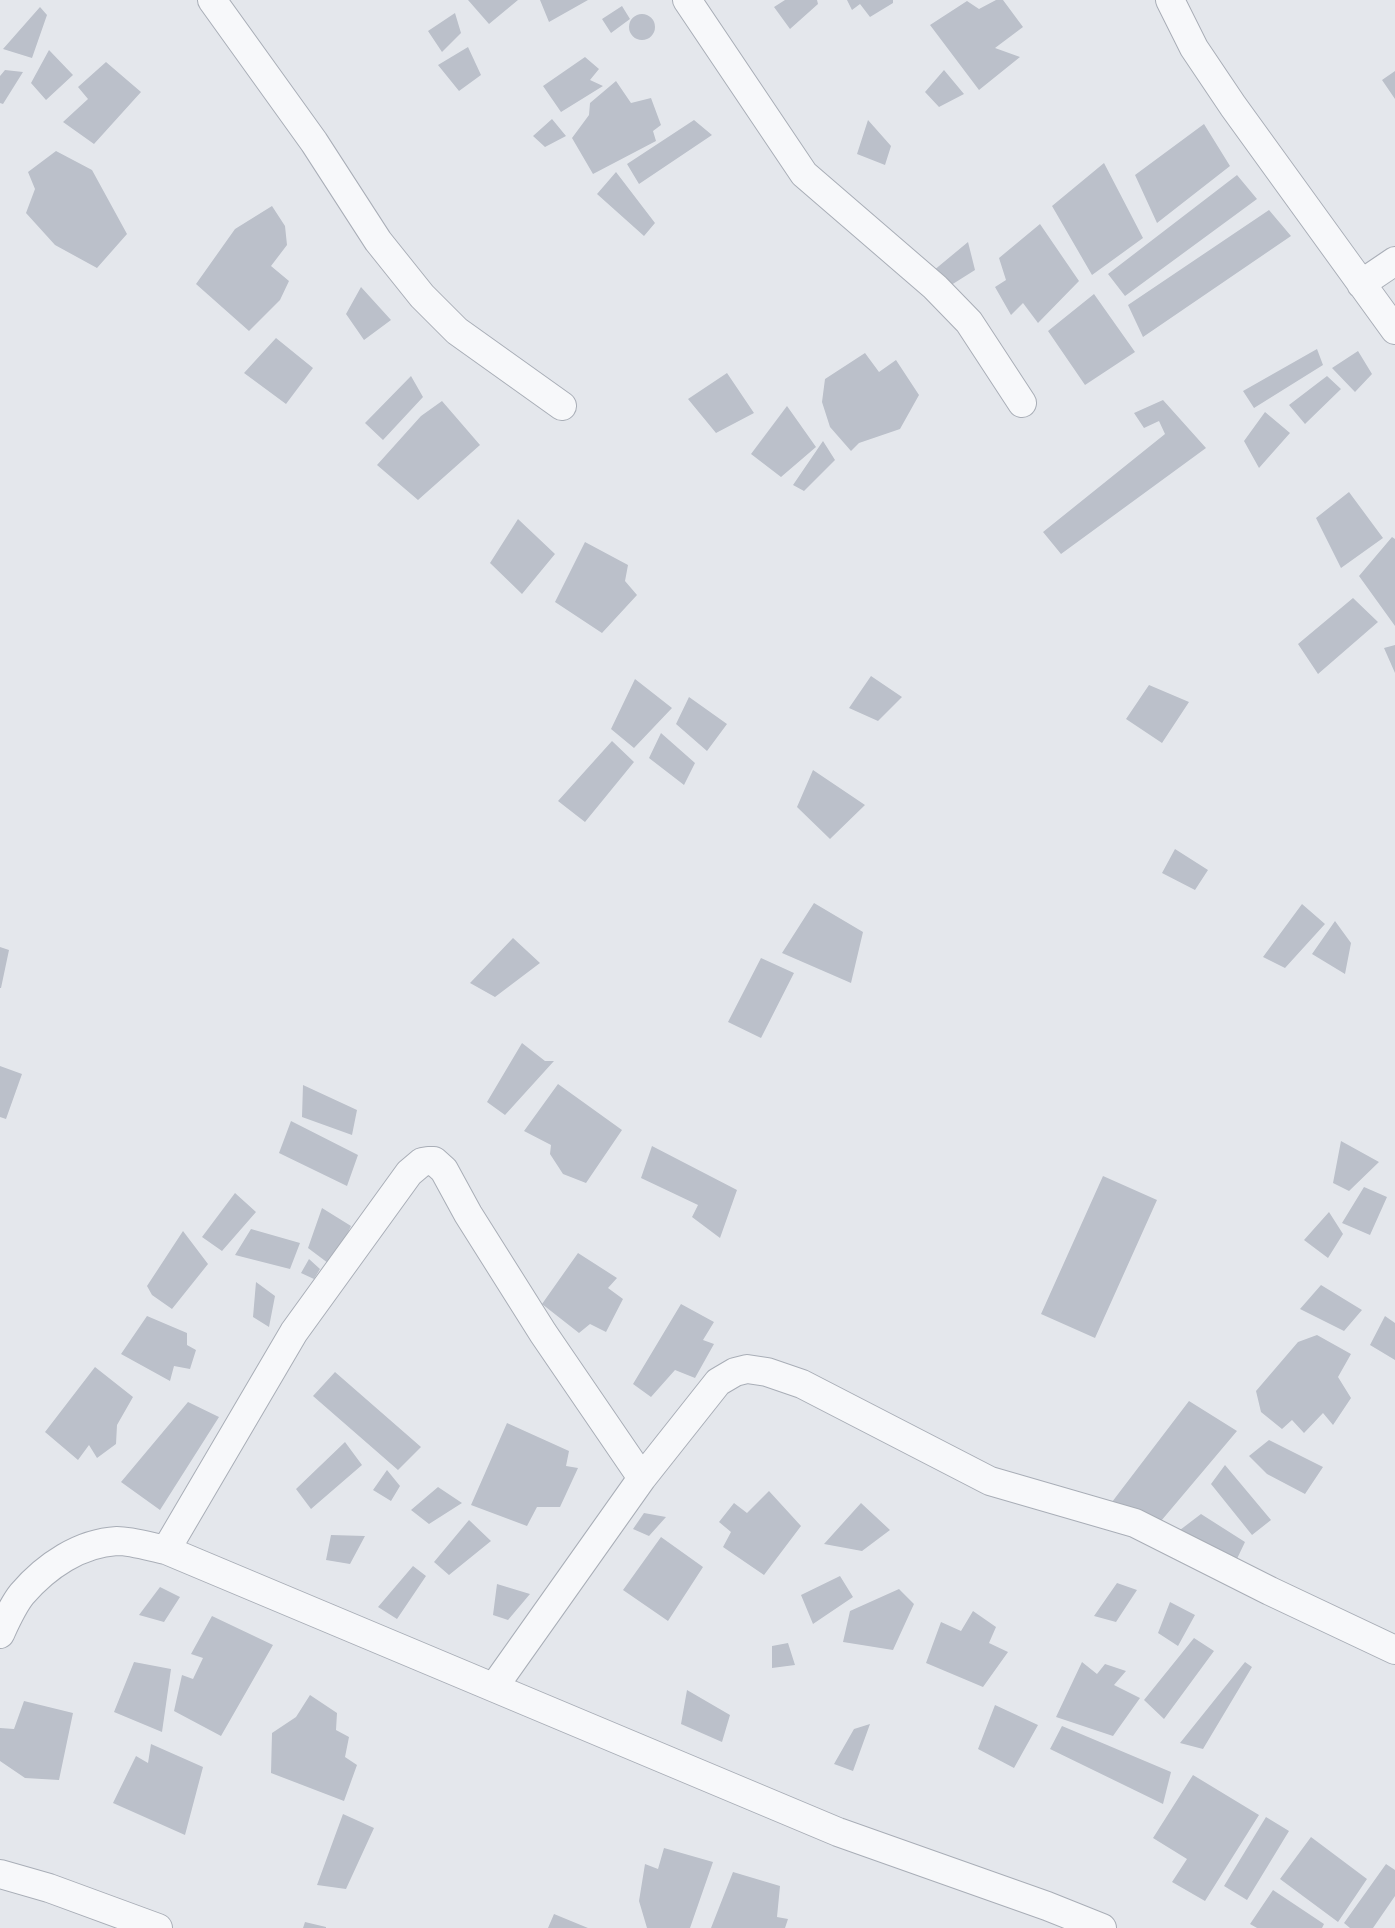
<!DOCTYPE html>
<html>
<head>
<meta charset="utf-8">
<style>
  body { margin:0 }
  canvas { display:block; background:#e4e7ec }
</style>
</head>
<body>
<canvas width="1395" height="1928"></canvas>
<script>
const g = document.querySelector('canvas').getContext('2d');
g.lineJoin = 'round';
function paint(path, color) { g.fillStyle = color; g.fill(path, 'evenodd'); }
function stroke(path, color, width, dash) { g.strokeStyle = color; g.lineWidth = width; g.lineCap = dash ? 'butt' : 'round'; g.setLineDash(dash || []); g.stroke(path); }
paint(new Path2D(`
  M468,0H518L489,24Z
  M540,0H588L549,22Z
  M785,0H817L818,4L790,29L774,7Z
  M847,0H893V3L870,17L860,4L852,10Z
  M996,0H1003L1023,27L995,48L1020,57L979,90L930,25L967,1L979,9Z
  M622,6L630,19L611,33L602,19Z
  M40,7L47,15L32,58L3,49Z
  M455,13L461,33L442,52L428,31Z
  M629 27a13 13 0 1 1 26 0a13 13 0 1 1-26 0Z
  M468,47L481,75L459,91L438,65Z
  M49,50L73,75L46,100L31,83Z
  M585,57L599,69L590,80L603,86L561,112L543,86Z
  M106,62L141,92L94,144L63,122L88,99L78,87Z
  M5,70L23,72L3,104L0,103V76Z
  M944,70L964,94L939,107L925,92Z
  M1395,71V99L1382,80Z
  M616,81L631,103L651,98L661,125L653,131L656,141L593,174L572,138L589,115L590,103Z
  M552,119L566,136L545,147L533,136Z
  M694,120L712,135L639,184L627,164Z
  M868,120L891,146L885,165L857,154Z
  M1204,124L1230,166L1157,223L1135,175Z
  M56,151L92,170L127,234L97,268L55,245L26,213L35,189L28,172Z
  M1104,163L1143,238L1092,275L1052,206Z
  M616,172L655,223L644,236L597,194Z
  M1237,175L1257,199L1125,296L1108,274Z
  M272,206L285,226L287,245L271,266L289,281L280,300L249,331L196,284L235,229Z
  M1269,210L1291,236L1143,337L1128,305Z
  M1040,224L1079,281L1038,323L1023,303L1011,315L995,287L1006,280L999,258Z
  M968,242L975,270L948,287L933,271Z
  M361,287L391,320L364,340L346,314Z
  M1094,294L1135,352L1085,385L1048,331Z
  M276,338L313,368L286,404L244,373Z
  M1317,349L1323,365L1254,408L1243,391Z
  M1358,351L1372,374L1355,392L1332,368Z
  M865,353L879,372L896,360L919,395L900,429L859,443L851,451L830,427L822,402L825,379Z
  M727,373L754,413L716,433L688,399Z
  M411,376L423,397L383,440L365,423Z
  M1327,376L1341,389L1305,424L1289,405Z
  M1163,400L1206,448L1061,554L1043,532L1165,434L1159,421L1144,428L1134,413Z
  M442,401L480,445L418,500L377,465L421,416Z
  M787,406L816,447L781,477L751,454Z
  M1265,412L1290,433L1259,468L1244,441Z
  M823,441L835,460L804,491L793,485Z
  M1349,492L1383,538L1341,568L1316,518Z
  M518,519L555,554L522,594L490,563Z
  M1392,537L1395,539V626L1359,576Z
  M585,542L628,565L625,581L637,595L602,633L555,602Z
  M1353,598L1378,622L1318,674L1298,644Z
  M1395,645V673L1384,648Z
  M871,676L902,697L878,721L849,708Z
  M635,679L672,708L634,748L611,729Z
  M1149,685L1189,702L1162,743L1126,719Z
  M689,697L727,724L707,751L676,724Z
  M661,733L695,763L684,785L649,758Z
  M612,741L634,762L585,822L558,801Z
  M813,770L865,805L830,839L797,807Z
  M1175,849L1208,870L1195,890L1162,873Z
  M814,903L863,932L851,983L782,953Z
  M1302,904L1325,924L1285,968L1263,957Z
  M1335,921L1351,943L1345,974L1312,954Z
  M513,938L540,963L495,997L470,983Z
  M0,947L9,950L1,988H0Z
  M761,958L794,973L761,1038L728,1022Z
  M522,1043L545,1061H554L505,1115L487,1102Z
  M0,1066L22,1074L6,1119L0,1117Z
  M558,1084L622,1130L586,1183L563,1174L550,1154L551,1145L524,1131Z
  M303,1085L357,1110L352,1135L302,1117Z
  M291,1121L358,1155L347,1186L279,1153Z
  M1341,1141L1379,1162L1349,1191L1333,1183Z
  M652,1146L737,1190L720,1238L692,1217L698,1205L641,1178Z
  M1103,1176L1157,1200L1095,1338L1041,1314Z
  M1364,1187L1387,1197L1370,1235L1342,1223Z
  M235,1193L256,1212L222,1251L202,1237Z
  M322,1208L351,1226L332,1266L308,1248Z
  M1329,1212L1343,1234L1328,1258L1304,1240Z
  M251,1229L300,1243L290,1269L235,1255Z
  M183,1231L208,1264L172,1309L152,1295L147,1286Z
  M578,1253L617,1278L608,1288L623,1299L606,1332L590,1324L579,1333L542,1304Z
  M309,1259L320,1269L314,1279L301,1273Z
  M256,1282L275,1296L269,1327L253,1317Z
  M1321,1285L1362,1310L1344,1331L1300,1309Z
  M681,1304L714,1322L703,1340L714,1344L695,1378L675,1370L651,1397L633,1384Z
  M147,1316L187,1333V1345L196,1350L190,1369L174,1366L170,1381L121,1354Z
  M1385,1316L1395,1323V1360L1370,1345Z
  M1317,1335L1351,1354L1338,1377L1351,1398L1333,1425L1323,1413L1304,1433L1292,1420L1282,1429L1261,1412L1256,1391L1298,1342Z
  M95,1367L133,1397L117,1425L116,1444L97,1458L89,1445L78,1460L45,1432Z
  M335,1372L421,1447L398,1470L313,1396Z
  M1189,1401L1237,1431L1161,1521L1112,1502Z
  M188,1402L219,1417L160,1510L121,1482Z
  M507,1423L569,1451L566,1466L578,1468L560,1507H537L527,1526L471,1505Z
  M1269,1440L1323,1467L1305,1494L1267,1474L1249,1456Z
  M345,1442L362,1465L311,1509L296,1489Z
  M1225,1465L1271,1520L1252,1535L1211,1484Z
  M387,1470L400,1486L391,1501L373,1490Z
  M438,1487L462,1503L429,1524L411,1510Z
  M769,1491L801,1526L764,1575L723,1547L731,1532L719,1522L734,1503L747,1513Z
  M861,1503L890,1530L862,1551L824,1544Z
  M644,1513L666,1517L649,1536L633,1529Z
  M1201,1514L1245,1542L1235,1563L1180,1530Z
  M469,1520L491,1541L449,1575L434,1562Z
  M331,1535L365,1536L350,1564L326,1560Z
  M661,1537L703,1567L668,1621L623,1590Z
  M413,1566L426,1576L397,1619L378,1607Z
  M840,1576L853,1597L813,1624L801,1595Z
  M1117,1583L1137,1590L1116,1622L1094,1616Z
  M497,1584L530,1594L508,1620L493,1615Z
  M160,1587L180,1597L164,1622L139,1615Z
  M899,1589L914,1604L893,1650L843,1642L850,1611Z
  M1170,1602L1195,1615L1178,1646L1158,1633Z
  M973,1611L996,1627L989,1643L1008,1652L983,1687L926,1663L941,1622L961,1631Z
  M212,1616L273,1645L221,1736L174,1711L182,1675L193,1679L203,1658L191,1654Z
  M1194,1638L1214,1651L1164,1719L1144,1700Z
  M788,1643L795,1665L772,1668V1646Z
  M134,1662L171,1669L162,1732L114,1712Z
  M1082,1662L1097,1674L1105,1664L1126,1671L1114,1685L1140,1698L1113,1736L1056,1717Z
  M1245,1662L1252,1667L1203,1749L1180,1743Z
  M687,1690L730,1715L722,1742L681,1724Z
  M310,1695L337,1713L336,1730L349,1737L345,1757L357,1765L344,1801L271,1773L272,1733L296,1717Z
  M24,1701L73,1713L59,1780L25,1778L0,1761V1728L14,1729Z
  M995,1705L1038,1725L1014,1768L978,1749Z
  M870,1724L853,1771L834,1764L854,1729Z
  M1062,1726L1171,1772L1163,1804L1050,1749Z
  M151,1744L203,1767L185,1835L113,1803L136,1756L148,1763Z
  M1193,1775L1259,1815L1205,1901L1172,1882L1187,1859L1153,1838Z
  M343,1814L374,1828L346,1889L317,1885Z
  M1266,1817L1289,1831L1247,1900L1224,1886Z
  M1311,1837L1367,1879L1338,1922L1280,1879Z
  M664,1848L713,1862L690,1928H647L639,1901L645,1864L658,1869Z
  M1386,1864L1395,1870V1896L1373,1928H1350L1344,1923Z
  M733,1872L780,1886L777,1917L788,1919L785,1928H711Z
  M1273,1890L1324,1924L1322,1928H1257L1250,1924Z
  M554,1914L588,1928H548Z
  M305,1922L326,1927V1928H303Z`), '#bbc0ca');
const minor = new Path2D(`
  M212,0L314,142L378,241L422,296L457,331L562,406
  M687,0L804,174L935,287L969,322L1022,403
  M1170,0L1194,48L1233,106L1395,330
  M1361,284L1395,261
  M166,1550L294,1332L409,1173L422,1162L428,1161H434L444,1170L468,1214L543,1333L642,1478
  M0,1634C6,1621 13,1605 22,1594C46,1566 80,1543 117,1541C132,1541 151,1547 166,1550L838,1832L1047,1906L1102,1928
  M494,1687L642,1478L718,1382L735,1372L747,1369L767,1372L802,1384L990,1481L1135,1523L1270,1591L1395,1650`);
const tertiary = new Path2D(`
  M0,1874L49,1888L158,1928`);
stroke(minor, '#a9aeb7', 30);
stroke(tertiary, '#a9aeb7', 30);
stroke(minor, '#f7f8fa', 28);
stroke(tertiary, '#f7f8fa', 28);
</script>
</body>
</html>
